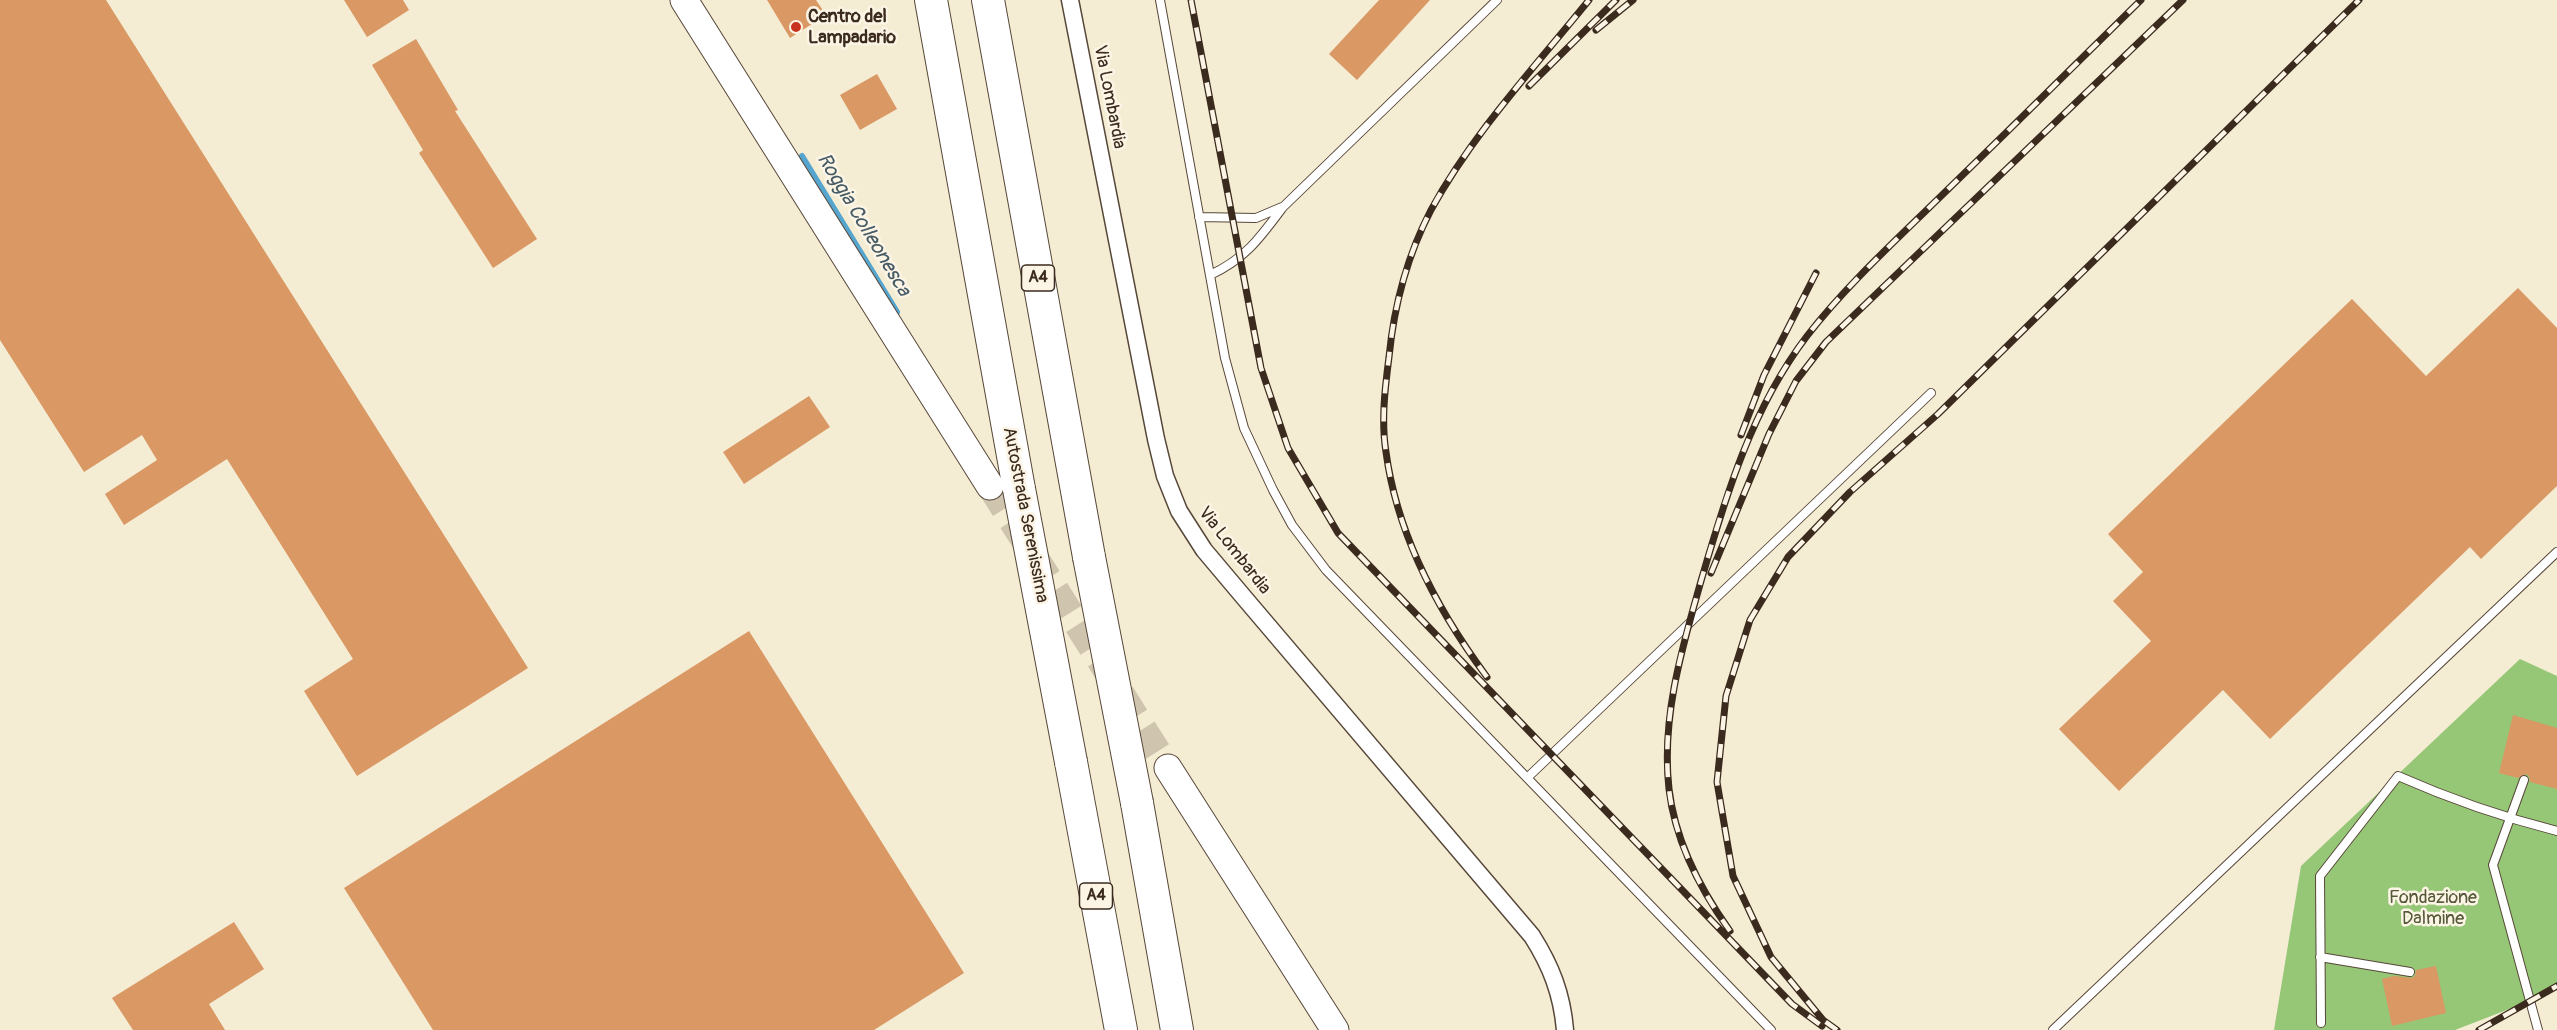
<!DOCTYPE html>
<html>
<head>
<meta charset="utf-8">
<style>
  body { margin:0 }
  canvas { display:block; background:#f4ecd3 }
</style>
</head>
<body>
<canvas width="2557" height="1030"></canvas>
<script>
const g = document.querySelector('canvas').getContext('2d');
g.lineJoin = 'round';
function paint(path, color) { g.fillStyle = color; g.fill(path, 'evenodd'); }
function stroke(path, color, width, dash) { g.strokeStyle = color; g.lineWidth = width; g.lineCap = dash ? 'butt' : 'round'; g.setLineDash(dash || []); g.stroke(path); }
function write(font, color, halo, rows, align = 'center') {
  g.font = font + ' Pangolin,sans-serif'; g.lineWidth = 5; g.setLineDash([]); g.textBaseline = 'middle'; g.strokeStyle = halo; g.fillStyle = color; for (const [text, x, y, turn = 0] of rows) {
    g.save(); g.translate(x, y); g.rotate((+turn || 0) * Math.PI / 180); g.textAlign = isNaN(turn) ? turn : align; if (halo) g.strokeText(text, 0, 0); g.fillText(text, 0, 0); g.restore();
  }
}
paint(new Path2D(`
  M2520,659L2557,676V986L2530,1001L2455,1030H2274L2301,866Z`), '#96c777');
stroke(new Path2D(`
  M802,156L897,312`), '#56a5cf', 6);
paint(new Path2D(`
  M0,0H106L528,668L357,776L304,691L353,659L227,459L124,525L105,494L157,460L142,435L84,472L0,340Z
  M344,0H403L409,10L367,37Z
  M767,0H816L826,15L790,38Z
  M1379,0H1430L1357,80L1329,54Z
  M416,39L458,110L455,111L537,239L493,268L419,153L423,150L372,65Z
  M877,74L897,109L860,130L840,95Z
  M2518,288L2557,328V486L2481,559L2470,547L2270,739L2223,690L2119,791L2059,729L2151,641L2113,601L2143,572L2108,534L2352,299L2426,376Z
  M809,396L830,427L744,484L723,452Z
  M749,631L964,973L874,1030H433L344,888Z
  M2513,715L2557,728V789L2530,782L2529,776L2526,774L2518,778L2499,773Z
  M234,922L264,969L209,1004L225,1030H133L112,998Z
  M2436,966L2446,1013L2392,1026L2382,979L2394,976L2412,978L2415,976L2416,970Z`), '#d99864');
stroke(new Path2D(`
  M990,486L1168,768`), '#cfc5af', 27, [27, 14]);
const lane = new Path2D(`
  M1160,0L1225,358L1244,428L1273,490L1292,525L1326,570L1771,1030
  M1199,217L1256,218L1282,207
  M1210,275C1245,259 1260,238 1283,207L1497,0
  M1528,777L1931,393
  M2524,780L2493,865L2538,1030
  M2320,957L2410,972
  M2321,1023L2320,876L2398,776C2450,799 2502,817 2557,831
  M2053,1030L2557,552`);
const street = new Path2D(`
  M1070,0L1156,439L1165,476L1179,511L1204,550L1247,601L1532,936C1551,966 1562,994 1565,1030`);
const primary = new Path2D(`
  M684,0L990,486
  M1168,768L1335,1030`);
const highway = new Path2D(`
  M931,0L1019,489
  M988,0L1089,557
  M1071,762L1121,1030
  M1137,803L1177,1030`);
stroke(lane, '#574739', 10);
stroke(street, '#574739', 19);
stroke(primary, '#574739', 29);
stroke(highway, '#574739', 34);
stroke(lane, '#fff', 8);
stroke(street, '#fff', 16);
stroke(primary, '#fff', 27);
stroke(highway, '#fff', 32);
const rail = new Path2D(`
  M1191,0L1261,368L1288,448L1338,533L1792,1004L1822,1026
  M1596,30L1633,0
  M1529,86L1616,0
  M1741,435L1764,375L1816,273
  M1711,573L1769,434L1796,381L1826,342L2183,0
  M1487,677C1438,611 1397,535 1386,452C1381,421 1385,388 1389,357C1394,306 1407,256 1431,210C1473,133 1534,68 1589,0
  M1730,931C1700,889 1675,841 1669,789C1661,718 1682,648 1701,581C1726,495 1752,408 1807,336C1845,287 1893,243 1938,199C2006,133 2074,66 2141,0
  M1837,1030L1823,1020L1771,957L1733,876L1717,782L1726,696L1750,620L1788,557L1850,492L1938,414L2359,0
  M2479,1030L2557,986`);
stroke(rail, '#3b2a1e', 7);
stroke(rail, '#fcf5e5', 4.5, [14]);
const highwayBridge = new Path2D(`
  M1019,489L1071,762
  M1089,557L1137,803`);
stroke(highwayBridge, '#574739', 34, []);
stroke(highwayBridge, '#fff', 32);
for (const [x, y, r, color] of [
  [796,27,6,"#c8321e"]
]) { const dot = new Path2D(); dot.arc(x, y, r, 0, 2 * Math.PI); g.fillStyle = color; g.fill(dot); stroke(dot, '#fcf5e5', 2); }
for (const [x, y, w] of [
  [1038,278,33],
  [1096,896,33]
]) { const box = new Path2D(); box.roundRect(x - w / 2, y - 13, w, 26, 4.5); g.fillStyle = '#fcf5e5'; g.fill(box); stroke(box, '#3b2a1e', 1.5); }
write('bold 16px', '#3b2a1e', null, [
  ["A4",1038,278],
  ["A4",1096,896]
]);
write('bold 18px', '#3b2a1e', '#fcf5e5', [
  ["Centro del",808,17],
  ["Lampadario",808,38]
], 'left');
write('18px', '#3b2a1e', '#fcf5e5', [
  ["Via Lombardia",1109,97,79],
  ["Autostrada Serenissima",1025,515,79],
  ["Via Lombardia",1234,551,52]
]);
write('18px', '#565939', '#fcf5e5', [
  ["Fondazione",2433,898],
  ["Dalmine",2433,919]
]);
write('italic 20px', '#465b65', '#fcf5e5', [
  ["Roggia Colleonesca",863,225,59]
]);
</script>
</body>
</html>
